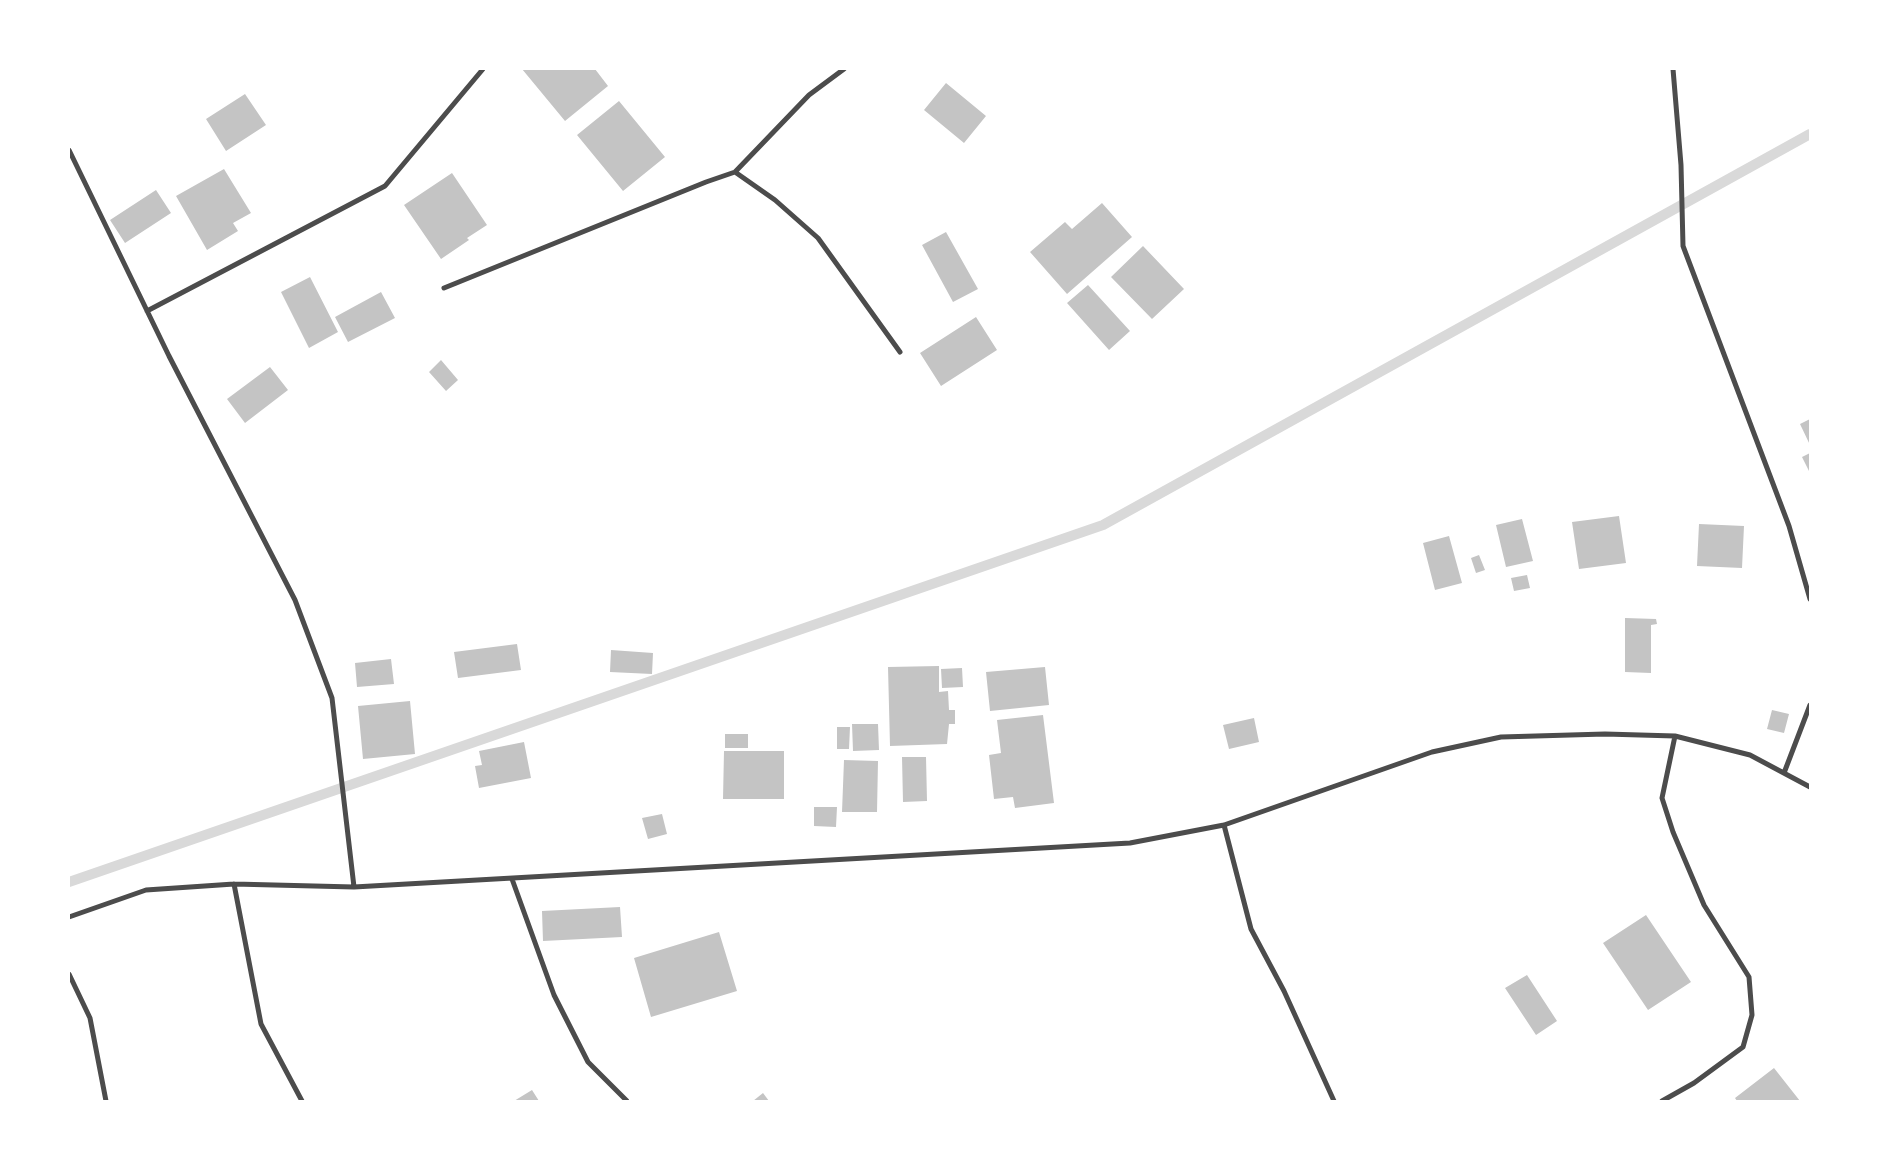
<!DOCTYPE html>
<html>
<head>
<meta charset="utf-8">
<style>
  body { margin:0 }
  #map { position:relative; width:1879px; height:1170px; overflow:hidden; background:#fff; font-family:"Noto Sans",sans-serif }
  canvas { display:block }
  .frame { position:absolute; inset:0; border:70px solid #fff; pointer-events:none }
</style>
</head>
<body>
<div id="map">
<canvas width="1879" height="1170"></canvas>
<div class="frame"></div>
</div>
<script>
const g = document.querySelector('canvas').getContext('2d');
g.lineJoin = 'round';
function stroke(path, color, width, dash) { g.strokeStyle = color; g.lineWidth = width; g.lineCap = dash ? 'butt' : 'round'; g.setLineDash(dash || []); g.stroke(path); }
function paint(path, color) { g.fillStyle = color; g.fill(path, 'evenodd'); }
stroke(new Path2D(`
  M69,882L1103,525L1810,134`), '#d9d9d9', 10);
paint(new Path2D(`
  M522,69H595L608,86L565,121Z
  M946,83L986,116L964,143L924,110Z
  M245,94L266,125L226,151L206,119Z
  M619,101L665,157L623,191L577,135Z
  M224,169L251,213L233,223L238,231L207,250L176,196Z
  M452,173L487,225L467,238L469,240L441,259L404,205Z
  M156,190L171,213L125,243L110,220Z
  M1102,203L1132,237L1067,294L1030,252L1065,222L1072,229Z
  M946,232L978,289L953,302L922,245Z
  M1143,246L1184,289L1152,319L1111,277Z
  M310,277L338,332L309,348L281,292Z
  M1088,285L1130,331L1109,350L1067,303Z
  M381,292L395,318L348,342L335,317Z
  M976,317L997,350L941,386L920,353Z
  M441,360L458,380L446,391L429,372Z
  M270,367L288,390L245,423L227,399Z
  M1810,419V445L1800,424Z
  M1810,453V473L1802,457Z
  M1619,516L1626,563L1579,569L1572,522Z
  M1522,519L1533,561L1506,567L1496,525Z
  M1699,524L1744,526L1742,568L1697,566Z
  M1449,536L1462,583L1435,590L1423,543Z
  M1479,555L1485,570L1476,573L1471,558Z
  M1527,575L1530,588L1514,591L1511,578Z
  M1625,618L1656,619L1657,624L1651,625V673L1625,672Z
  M517,644L521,670L458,678L454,652Z
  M611,650L653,653L652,674L610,672Z
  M391,659L394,684L357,687L355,663Z
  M939,666V692L948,691L949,710H955V724H949L947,744L890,746L888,667Z
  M1045,667L1049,705L990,711L986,672Z
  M962,668L963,687L942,688L941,669Z
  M410,701L415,754L363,759L358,706Z
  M1772,710L1789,714L1784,733L1767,729Z
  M1043,715L1054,803L1015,808L1013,797L994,799L989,755L1001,753L997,720Z
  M1254,718L1259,742L1229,749L1223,725Z
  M852,724H878L879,750L853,751Z
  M837,727H850L849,749H837Z
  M725,734H748V748H725Z
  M524,742L531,778L479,788L475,766L482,765L479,751Z
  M724,751H784V799H723Z
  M902,757H926L927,801L903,802Z
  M844,760L878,761L877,812H842Z
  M814,807H837L836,827L814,826Z
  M662,814L667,834L648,839L642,818Z
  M620,907L622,937L543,941L542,911Z
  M1646,915L1691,982L1648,1010L1603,943Z
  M719,932L737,991L651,1017L634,958Z
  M1527,975L1557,1021L1536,1035L1505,988Z
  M1774,1068L1800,1101H1737L1735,1098Z
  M532,1090L539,1101H514Z
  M763,1093L769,1101H753Z`), '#c4c4c4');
stroke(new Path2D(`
  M1673,69L1681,165L1683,246L1789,526L1810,599
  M69,150L169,356L295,600L332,698L354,887
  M735,172L809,95L844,69
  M444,288L706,182L735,172L775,200L818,238L900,352
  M147,311L385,186L483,69
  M1784,773L1810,705
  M1224,825L1251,929L1284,991L1334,1101
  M512,879L554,995L588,1062L627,1101
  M234,884L261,1024L302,1101
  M69,917L146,890L234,884L354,887L1130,843L1224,825L1432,752L1501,737L1605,734L1675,736L1750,755L1810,787
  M69,974L90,1018L106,1101
  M1662,1101L1694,1083L1743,1047L1752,1015L1749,977L1704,905L1673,832L1662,798L1675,736`), '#4c4c4c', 5);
</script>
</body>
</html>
